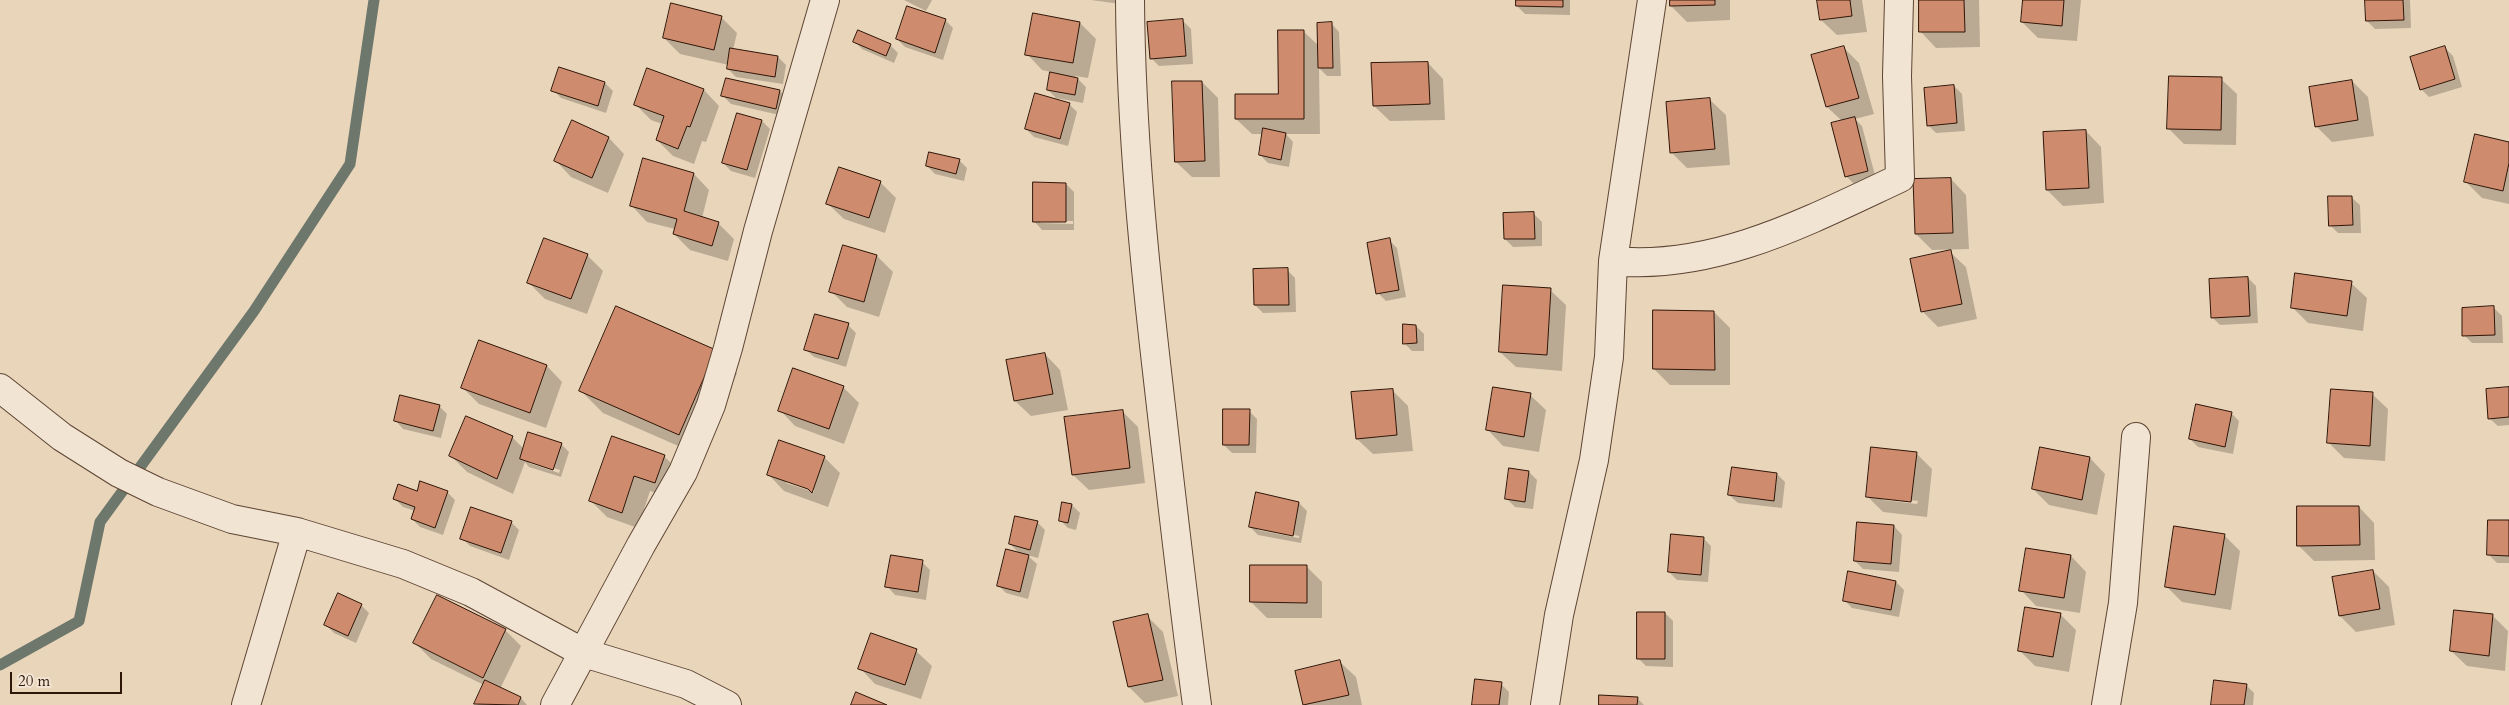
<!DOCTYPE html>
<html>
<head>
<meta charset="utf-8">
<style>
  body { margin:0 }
  #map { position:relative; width:2509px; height:705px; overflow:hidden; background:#e9d5ba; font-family:Cardo,serif }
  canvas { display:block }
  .scale { position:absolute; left:10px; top:672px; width:112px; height:22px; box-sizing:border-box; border:2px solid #2f1507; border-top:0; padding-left:6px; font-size:15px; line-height:18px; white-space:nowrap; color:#2f1507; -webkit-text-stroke:4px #f1e4d2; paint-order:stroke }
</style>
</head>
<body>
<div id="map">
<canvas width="2509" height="705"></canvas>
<div class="scale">20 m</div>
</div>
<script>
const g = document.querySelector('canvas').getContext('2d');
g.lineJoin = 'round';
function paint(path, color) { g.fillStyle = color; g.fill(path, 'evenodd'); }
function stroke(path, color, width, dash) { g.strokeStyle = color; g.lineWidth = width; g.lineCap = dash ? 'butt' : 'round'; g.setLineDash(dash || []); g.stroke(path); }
paint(new Path2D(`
  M904,0H932L926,11Z
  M1091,0H1129L1128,5Z
  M1517,0H1570V15L1525,14L1517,6Z
  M1671,0H1730V20L1687,22L1671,6Z
  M1818,0H1862L1867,32L1837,35L1821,20Z
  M1920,0H1979L1980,47L1936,48L1921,32Z
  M2024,0H2081L2077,41L2038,38L2022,22Z
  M2366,0H2410L2411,28L2375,29L2367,21Z
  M721,17L737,33L733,50L778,57L786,65L783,84L736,77L728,69L729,65L680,54L664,38Z
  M945,20L953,28L943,60L905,47L897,39Z
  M1183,21L1191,29L1193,64L1159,66L1151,58Z
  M1080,23L1096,39L1088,78L1075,76L1086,87L1083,103L1056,98L1048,90L1051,72L1042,70L1027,54Z
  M1331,23L1339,32L1341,76H1327L1319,68L1320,134H1286L1293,142L1289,167L1268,163L1260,155L1264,134H1252L1236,119L1279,96L1303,31L1319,46Z
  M854,41L890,45L898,53L894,63L862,49Z
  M1843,47L1859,63L1874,114L1855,119L1862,126L1876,179L1854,184L1846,176L1842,121L1827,107Z
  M2445,48L2453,56L2462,87L2429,97L2421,89Z
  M1428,63L1443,79L1445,120L1390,121L1374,106Z
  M647,70L704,90L719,106L706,142L702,141L694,164L673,156L657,140L662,124L651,120L635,104Z
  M2221,79L2237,94L2236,145L2184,144L2168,128Z
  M2352,81L2368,97L2374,136L2332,142L2316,126Z
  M1202,82L1218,98L1220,177H1192L1176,162Z
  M605,83L613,91L606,113L561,98L553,90Z
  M1954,86L1962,94L1965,131L1936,133L1928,125Z
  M780,91L788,99L784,116L731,104L723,96Z
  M1710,100L1726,115L1730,165L1687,168L1672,153Z
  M1069,104L1077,112L1068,146L1034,137L1026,129Z
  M762,121L770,129L755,178L731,171L723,163Z
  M572,122L609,138L624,154L608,193L571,177L556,161Z
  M2086,131L2101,147L2104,203L2063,206L2047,190Z
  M2509,143V204L2482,198L2466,182Z
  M644,160L694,174L709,190L702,218L718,223L734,239L728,261L690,250L674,234L675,229L647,222L632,206Z
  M959,160L967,168L964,181L935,174L927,166Z
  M1951,179L1966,195L1969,249L1932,250L1916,234Z
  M880,182L896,198L885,233L844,219L828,204Z
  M1066,184L1074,192V230H1042L1034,221ZM1040,221H1073V224L1040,223Z
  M2351,197L2360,205L2361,233H2338L2330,225Z
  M1534,214L1542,222V246L1513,247L1505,239Z
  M1389,240L1397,248L1406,297L1386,301L1378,293Z
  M844,247L877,256L893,272L879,317L847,307L831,291Z
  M1950,252L1966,267L1977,319L1938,327L1922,311Z
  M587,255L603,271L587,314L545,299L529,283Z
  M1287,270L1295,278L1296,312L1263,313L1255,305Z
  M2248,278L2256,286L2258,323L2220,325L2212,317Z
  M2351,283L2367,298L2363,331L2308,323L2292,307Z
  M1550,290L1566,305L1562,371L1516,367L1500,352Z
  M2494,308L2502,316L2503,343H2472L2464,335Z
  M1714,312L1730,328V385H1670L1654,369Z
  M848,325L856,333L846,367L814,357L805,349Z
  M1416,326L1424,334V351H1412L1404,343Z
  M715,351L737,373L701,456L603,413L581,391Z
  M1045,354L1060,370L1068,410L1031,416L1015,401Z
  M547,366L562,382L546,428L479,404L463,388Z
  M843,387L859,403L844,444L795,426L780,410Z
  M2509,389V425L2498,426L2489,418Z
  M1392,390L1408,406L1413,451L1373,454L1357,439Z
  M2372,394L2388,409L2385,461L2344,458L2328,442Z
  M1530,395L1546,410L1539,452L1503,446L1488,430Z
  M439,406L447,414L441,438L403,429L395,420Z
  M1122,411L1138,427L1145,483L1089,490L1073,475Z
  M1249,411L1257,419L1256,453H1232L1224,445Z
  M2231,413L2239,421L2233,454L2198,447L2190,439Z
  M512,437L524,449L561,444L569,452L561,477L529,467L525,462L513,494L467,472L451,456ZM529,461L560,470L559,473L529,463Z
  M1916,453L1932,469L1927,517L1883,512L1867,496ZM1883,497L1918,501L1917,504L1883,500Z
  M664,456L680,472L670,498L650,491L638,528L607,517L591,501Z
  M824,457L840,473L828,507L784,491L769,475ZM786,480L814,490V492L786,483Z
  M2090,458L2105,474L2097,515L2049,505L2033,489Z
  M1733,468L1777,474L1785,482L1782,508L1738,503L1729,495Z
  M1529,472L1537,480L1533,509L1515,507L1507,499Z
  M447,492L455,500L443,535L420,527L412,519L415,511L403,507L395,499L418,493Z
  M1299,503L1307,511L1301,543L1258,535L1250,527ZM1258,527L1299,536V538L1258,530Z
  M1072,505L1080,513L1076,530L1068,528L1060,520Z
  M2359,507L2374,523L2375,560L2314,561L2298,545Z
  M2509,521V563H2497L2489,555Z
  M511,522L519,530L509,560L470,546L462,538Z
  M1037,522L1045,530L1038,558L1027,555L1037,564L1028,599L1006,593L998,585L1020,554L1010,544Z
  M1858,524L1894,526L1902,535L1899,572L1863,569L1855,561Z
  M2225,536L2240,551L2231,610L2182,602L2166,586Z
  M1703,538L1711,546L1708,582L1677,580L1669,572Z
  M2071,556L2086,572L2080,613L2036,606L2021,590Z
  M922,562L930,570L926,600L895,595L887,586Z
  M1306,566L1322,582V618H1267L1251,602Z
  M2373,571L2389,587L2395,625L2356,632L2340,616Z
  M1896,582L1904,590L1899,617L1852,608L1844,600Z
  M361,605L369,613L356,643L334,633L326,625Z
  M1665,613L1673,621V667L1646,666L1638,658Z
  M2061,615L2076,630L2069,672L2035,666L2019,650Z
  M1147,616L1163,632L1178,696L1145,703L1129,687L1115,623Z
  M2493,616L2508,631L2505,671L2467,666L2451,651Z
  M505,630L521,646L500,689L521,698L527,705H478L476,703L484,685L431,659L415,643Z
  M916,651L932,666L921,699L875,684L860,668Z
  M1340,662L1356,677L1362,705H1305L1297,672Z
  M1501,684L1509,692L1508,705H1474Z
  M2246,685L2254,693L2253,705H2212Z
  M1637,698L1644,705H1600Z`), '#0003');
stroke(new Path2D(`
  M0,665L79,621L100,522L254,311L350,164L374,0`), '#6d776b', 11);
const building = new Path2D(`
  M1516,0H1563V7L1516,6Z
  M1670,0H1715V5L1670,6Z
  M1817,0H1850L1852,16L1820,20Z
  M1919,0H1964L1965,32H1919Z
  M2023,0H2064L2062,26L2021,22Z
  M2365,0H2403L2404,20L2366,21Z
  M671,3L722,16L714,50L663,38Z
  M907,6L946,19L935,53L896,39Z
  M1033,13L1080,22L1073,63L1025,55Z
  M1183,19L1186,56L1150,59L1147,22Z
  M1332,22L1333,68H1318L1317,23Z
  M858,30L891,44L886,56L853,42Z
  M1278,30H1304V119H1235V94H1278Z
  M1844,46L1859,98L1826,107L1811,55Z
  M2445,46L2455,79L2420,90L2410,57Z
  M730,48L778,56L775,77L727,69Z
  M1428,62L1430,104L1373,106L1371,63Z
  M559,67L605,82L598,106L551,91Z
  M647,68L704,89L690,127L687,126L678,149L656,140L664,116L634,105Z
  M1050,72L1078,78L1075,95L1047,90Z
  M2169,76L2222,77L2221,130L2167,129Z
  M726,78L780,90L776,109L721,96Z
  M2352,80L2358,120L2315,127L2309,87Z
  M1172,81H1202L1205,161L1175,162Z
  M1954,85L1957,123L1927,126L1924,88Z
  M1035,93L1070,103L1060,139L1025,129Z
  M1710,98L1715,149L1670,153L1666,102Z
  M737,113L762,120L747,170L722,163Z
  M1855,117L1868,171L1845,177L1831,123Z
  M572,120L609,137L592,178L554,161Z
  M1263,128L1286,133L1281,160L1259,155Z
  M2086,130L2089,188L2046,190L2043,132Z
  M2475,134L2509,142V163L2503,191L2464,182Z
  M929,152L960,159L956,174L926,166Z
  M643,158L694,173L684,211L719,222L712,246L673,234L677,219L630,206Z
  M839,167L881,181L869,218L826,204Z
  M1951,178L1953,233L1915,234L1913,179Z
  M1033,182L1066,183V222H1033Z
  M2328,196H2352L2353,225L2329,226Z
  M1534,212L1535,239H1504L1503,213Z
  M544,238L588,254L571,299L527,283Z
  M1390,238L1399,290L1376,294L1367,243Z
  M843,245L877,255L864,302L829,292Z
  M1951,250L1962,304L1921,312L1910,259Z
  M1288,268L1289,305H1254L1253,269Z
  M2295,273L2352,281L2347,316L2291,308Z
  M2248,277L2250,316L2211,318L2209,279Z
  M1503,285L1551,288L1547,355L1499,352Z
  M616,306L716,350L679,435L579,391Z
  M2494,306L2495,335L2462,336V308Z
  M1653,310L1714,311L1715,370L1653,369Z
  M815,314L849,323L838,359L804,350Z
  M1403,324L1416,325L1417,343L1403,344Z
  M479,340L547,365L530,413L461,388Z
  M1045,353L1053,394L1014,401L1006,360Z
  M793,368L844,386L829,429L778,411Z
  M1493,387L1531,393L1524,437L1486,430Z
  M2509,387V417L2488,419L2486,389Z
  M1393,389L1397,435L1356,439L1351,392Z
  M2331,389L2373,392L2370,446L2327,443Z
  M400,395L440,405L433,431L394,421Z
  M2196,404L2232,412L2225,447L2189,439Z
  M1223,409H1250L1249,445H1223Z
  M1123,410L1130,468L1072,475L1064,417Z
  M466,416L513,436L497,479L449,456Z
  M528,432L562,443L553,470L520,459Z
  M612,436L665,455L655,483L634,476L622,513L589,501Z
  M779,440L825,456L812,493L808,489L767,475Z
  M1871,447L1917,452L1911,502L1866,497Z
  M2040,447L2090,457L2082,500L2032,489Z
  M1732,467L1777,473L1774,501L1728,495Z
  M1509,468L1529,471L1525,502L1505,499Z
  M420,481L448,491L435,528L411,519L415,507L393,499L398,484L417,491Z
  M1256,492L1299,502L1293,536L1249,527Z
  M1062,502L1072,504L1068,523L1059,521Z
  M2297,506H2359L2360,545L2297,546Z
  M471,507L512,521L501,553L460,539Z
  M1015,516L1038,521L1030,550L1009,544Z
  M2488,520H2509V556L2487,555Z
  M1857,522L1894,525L1891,564L1854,561Z
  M2174,526L2225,534L2215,595L2165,587Z
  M1671,534L1704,537L1701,575L1668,572Z
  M2026,548L2071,555L2064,598L2019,591Z
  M1006,549L1029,555L1020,592L997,586Z
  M891,555L923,560L918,592L885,587Z
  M1250,565H1307V603L1250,602Z
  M2373,570L2380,609L2339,616L2332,577Z
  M1848,571L1896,581L1891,610L1843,601Z
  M338,593L362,604L348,636L324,625Z
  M437,595L506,629L483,678L413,643Z
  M2025,607L2061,613L2053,657L2018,651Z
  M2454,610L2493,614L2489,656L2450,651Z
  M1637,612H1665V659H1637Z
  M1148,614L1163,680L1128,687L1113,622Z
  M871,633L917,649L905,685L858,669Z
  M1340,660L1349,695L1303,705L1295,671Z
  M1475,679L1502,682L1499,705H1472Z
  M485,680L521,697L518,705L474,704Z
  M2214,680L2247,684L2244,705H2211Z
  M856,692L887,705H851Z
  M1599,695L1638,697L1637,705H1599Z`);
paint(building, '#ce8b6d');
stroke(building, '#2f1507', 1);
const minor = new Path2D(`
  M1130,0C1131,130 1144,260 1159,389C1171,494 1183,600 1197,705
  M1613,261C1715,271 1810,220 1900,178L1897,76L1899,0
  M0,388L62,437L119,473L158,492L232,519L297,532L403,564L471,592L584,653L686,684L727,705
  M246,705L297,532
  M555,705L641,545L683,472L711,405L728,348L758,231L825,0
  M1545,705L1559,615L1594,460L1609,357L1613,261L1652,0
  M2106,705L2123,603L2136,437`);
stroke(minor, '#5e4534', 30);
stroke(minor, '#f1e4d2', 28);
</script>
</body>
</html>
